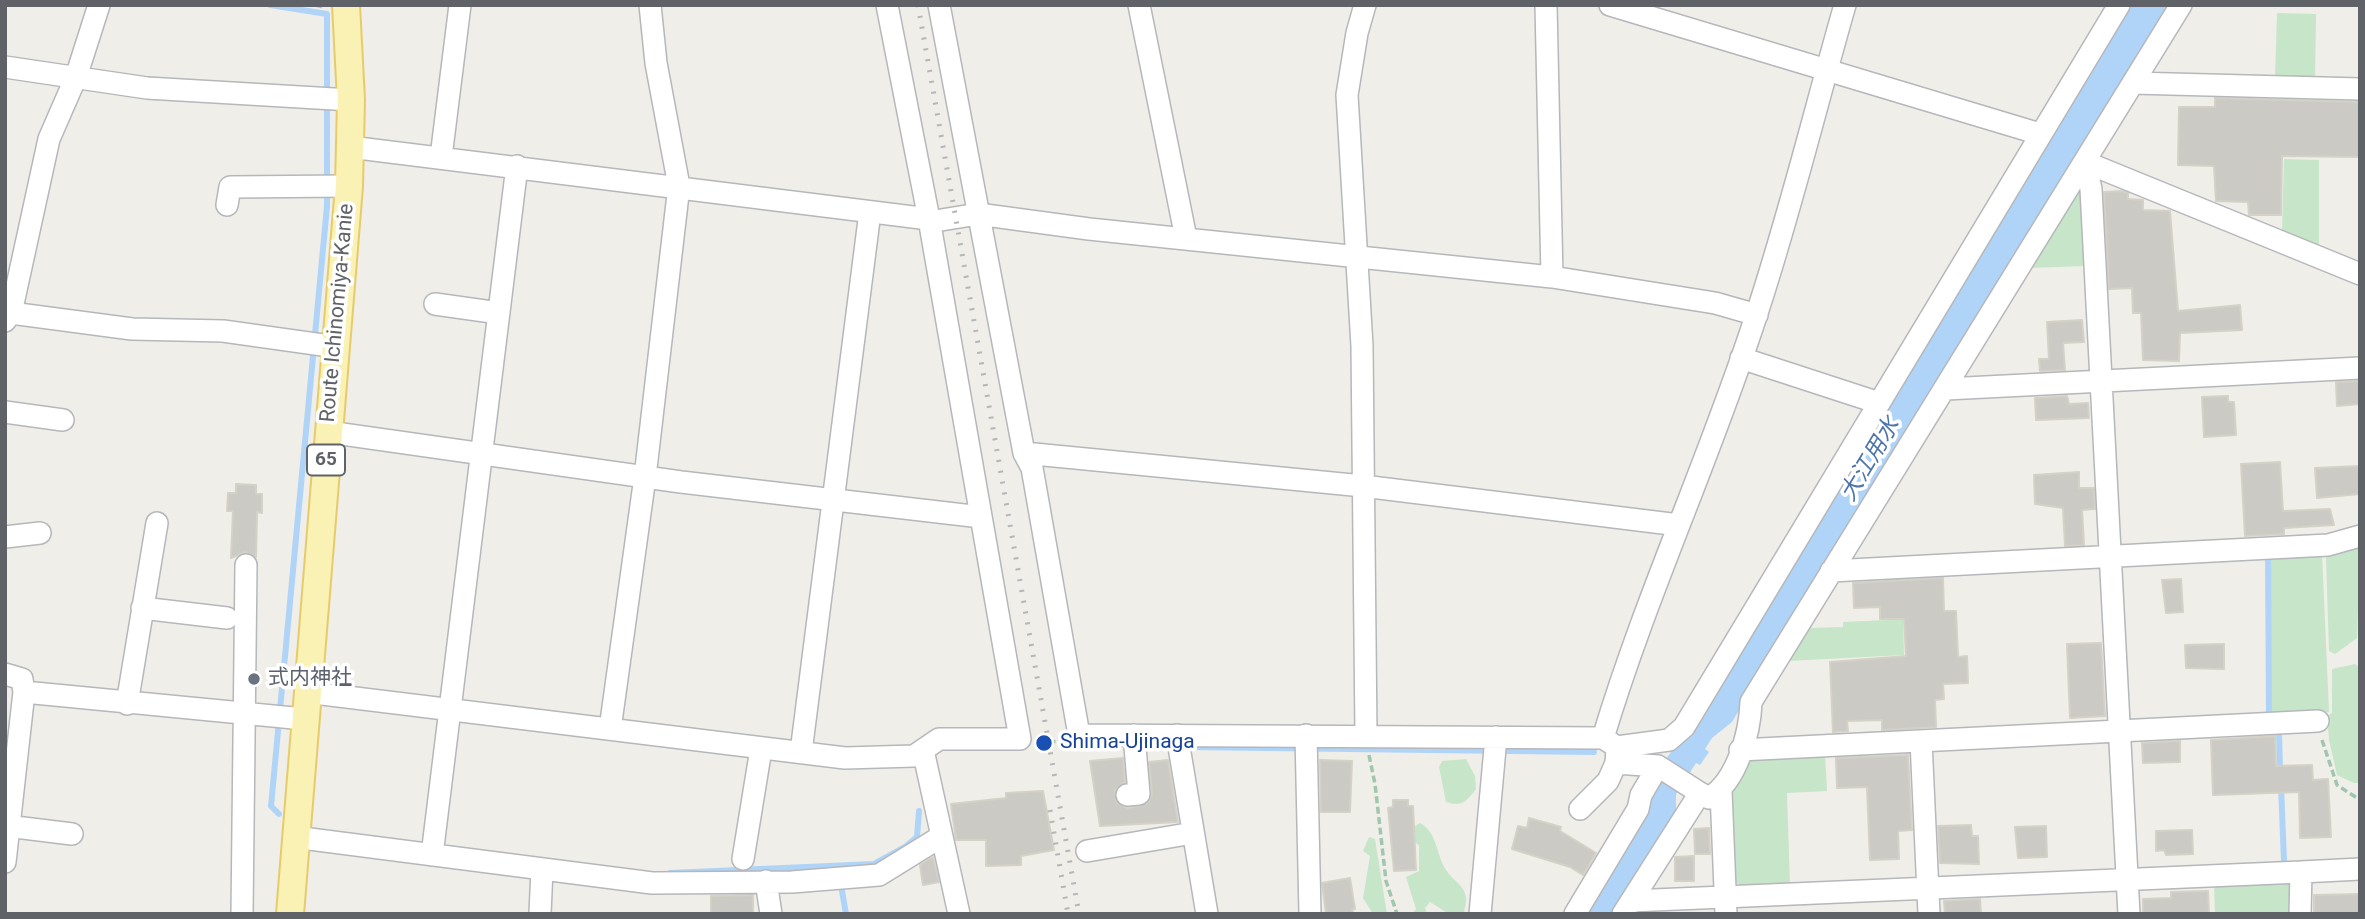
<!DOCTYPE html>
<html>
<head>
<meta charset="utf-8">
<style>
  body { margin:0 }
  #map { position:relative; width:2365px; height:919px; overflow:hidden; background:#f0eee8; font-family:Roboto,sans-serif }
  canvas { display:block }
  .frame { position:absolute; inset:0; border:7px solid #5f6267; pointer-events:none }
</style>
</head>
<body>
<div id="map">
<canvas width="2365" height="919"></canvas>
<div class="frame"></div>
</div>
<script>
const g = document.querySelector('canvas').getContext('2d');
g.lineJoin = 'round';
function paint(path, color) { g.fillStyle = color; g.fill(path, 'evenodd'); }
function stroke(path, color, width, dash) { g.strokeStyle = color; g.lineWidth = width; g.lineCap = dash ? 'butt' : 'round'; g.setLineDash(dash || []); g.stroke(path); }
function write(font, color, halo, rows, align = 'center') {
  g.font = font + ' Roboto,"Noto Sans JP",sans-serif'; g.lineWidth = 7; g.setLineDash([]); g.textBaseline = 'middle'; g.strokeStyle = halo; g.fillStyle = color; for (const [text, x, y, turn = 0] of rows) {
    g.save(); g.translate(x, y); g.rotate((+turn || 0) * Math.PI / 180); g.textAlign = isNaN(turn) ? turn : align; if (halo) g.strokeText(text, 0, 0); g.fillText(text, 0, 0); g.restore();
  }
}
paint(new Path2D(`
  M2277,13L2316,14L2315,80L2275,79Z
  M2284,159L2319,160V248L2282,233Z
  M2076,191L2084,193L2086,266L2029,268Z
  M2360,544L2357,638L2335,654L2329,651L2326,557L2329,551Z
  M2322,554L2329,712L2271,714L2269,556Z
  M1884,576H1902L1904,655L1788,661L1808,628L1843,627V622L1886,620Z
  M2355,664L2360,668V783H2354L2337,775L2329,740L2327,716L2332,713V669Z
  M1825,754L1827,791L1787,793L1790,886L1741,887L1734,880L1730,783L1746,757Z
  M1466,759L1475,776L1476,789C1466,802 1462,807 1446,802L1439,767L1442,761Z
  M1420,823C1438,833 1436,855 1446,870C1452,880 1464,885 1466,897C1467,902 1464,909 1464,914H1449L1430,902L1425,908L1427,914H1412L1416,909L1406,877L1419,871V845L1410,840L1414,827Z
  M1369,837L1375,839L1387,914H1373L1363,898L1370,856L1363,851Z
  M2285,879L2294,887V914H2215L2214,883Z`), '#c7e5c8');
paint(new Path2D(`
  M2132,5H2170L1732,722L1712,738L1705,749L1709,752L1700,765L1696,763L1676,794V814L1611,914H1581L1663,764L1758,619Z`), '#afd4f8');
stroke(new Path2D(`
  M270,5L327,14V206L271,806L279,814
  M2268,558L2269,714
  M2279,731L2280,771
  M1186,747L1594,752
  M2281,786L2284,861
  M670,873L874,864L905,847L917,837L919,811
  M841,885L846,914`), '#afd4f8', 6);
const building = new Path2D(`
  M2215,98L2360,102V157L2282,156L2281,215H2249L2248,202L2216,201L2214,166L2178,165L2179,107H2215Z
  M2121,191L2128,193V199L2143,200V210L2170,211L2178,311L2240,305L2242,330L2180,333L2179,361L2143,360L2141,313H2133L2132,288L2109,289L2104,192Z
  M2082,320L2084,342L2063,343L2065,370L2040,371L2039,359H2049L2047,322Z
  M2360,381V404L2337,406L2336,382Z
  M2067,396L2069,404L2088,403L2089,418L2036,420L2035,398Z
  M2228,396V402H2234L2236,435L2204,437L2202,397Z
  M2280,462L2283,511L2330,509L2334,525L2284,528V534L2245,536L2241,464Z
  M2360,466V494L2317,498L2315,468Z
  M2079,472V488H2094L2095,509L2082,510L2084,545L2065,546L2063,508L2035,504L2034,475Z
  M236,484L256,485V494H262V513L257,512L256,557L245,552L231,558L233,511H227L228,493H236Z
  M1943,578L1944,611H1956L1958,657L1967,656L1968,683L1943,684L1944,699L1935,700L1936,727L1882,730V720L1847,721L1848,731L1833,732L1830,662L1906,656L1904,619H1880V607L1854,608L1853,583Z
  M2181,579L2183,612L2166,613L2162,580Z
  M2101,643L2105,716L2070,718L2067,644Z
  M2224,644V669L2186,668L2185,645Z
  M2275,736L2276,766L2312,765L2313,780L2328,779L2331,837L2300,838L2299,792L2213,795L2211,740Z
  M2180,741V762L2143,763L2142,743Z
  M1908,755L1912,830L1898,831L1899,859L1870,860L1867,787L1837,788L1836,758Z
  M1123,758L1125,782L1115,790L1117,803L1128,808L1147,804L1152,794L1149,762L1168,760L1178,822L1100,826L1090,761Z
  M1320,760L1352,761L1350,812H1321Z
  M1043,791L1054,850L1021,856V865L986,866V840H956L951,804L1006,798V793Z
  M1393,800H1408V806H1413L1416,870L1394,871L1388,808L1393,807Z
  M1529,818L1561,827L1560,831L1596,853L1583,875L1570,867L1512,849L1518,826L1527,828Z
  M1971,825L1972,836H1978L1979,864L1940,863L1938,826Z
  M2046,826L2047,857L2018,858L2015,827Z
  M1709,828L1710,854H1695L1694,829Z
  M2192,830L2193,854L2166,855L2164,850L2156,851V831Z
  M1694,856V881H1675V857Z
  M933,857L939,882L923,885L920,865Z
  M1350,878L1355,909H1352L1353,914H1326L1322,883Z
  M2208,891L2209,913L2143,914V899L2171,898V892Z
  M2360,894V914L2314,913V895Z
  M753,895V913L711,914V896Z
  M1980,899L1981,914H1945L1944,901Z`);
paint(building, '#cccac4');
stroke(building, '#d4d1c6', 2);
const minor = new Path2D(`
  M939,5L1024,453L1032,468L1079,735L1603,738L1617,747L1616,763L1658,766L1700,793
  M1139,5L1186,238
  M1365,5L1357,33L1347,95L1362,346L1366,735
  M1546,5L1552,277
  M1610,5L2040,134
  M5,67L147,88L351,100
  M2133,83L2360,89
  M350,147L929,219
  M441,157L460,5
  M227,205L230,187L349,186
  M929,222L978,214L1089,229L1552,277L1715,303L1757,315
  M435,304L499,313
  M11,313L132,329L223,331L337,347
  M5,321L11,313L49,139L76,77L99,5
  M1741,358L1879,403
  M1946,389L2360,368
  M5,412L63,420
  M328,432L681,482L981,517
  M1024,453L1363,486L1679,525
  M5,537L40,533
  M1831,571L2328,545L2360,536
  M142,608L227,618
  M5,674L22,679L24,692L5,862
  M24,692L304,719
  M306,692L845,758L914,756L939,739H1020L929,219L887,5
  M127,704L157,523
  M610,729L645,477L679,186L656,63L650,5
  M1177,735L1207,914
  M1306,735L1310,914
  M1603,738C1646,595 1710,458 1756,316C1790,214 1815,109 1845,5
  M1921,741L1929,914
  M1617,747L1669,740L1684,727L2119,5
  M923,750L959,914
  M1740,750L2318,721
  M801,752L870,212
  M1721,791L1726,914
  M1127,795L1139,794L1134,735
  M1580,809L1608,781L1616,763
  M7,826L72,834
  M294,837L652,883L792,882L879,875L942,836
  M1087,851L1193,833
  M432,855L517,166
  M743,859L761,749
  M2301,872L2360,869
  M766,881L771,914
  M1631,901L2301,872L2300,914
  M242,914L246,565
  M540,914L542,869
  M1480,914L1496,737
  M1575,914L1638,809L1641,795L1658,766
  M1623,914L1700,793L1709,798C1737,781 1750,733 1751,702L2181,5
  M2129,914L2091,189L2085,162L2360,274`);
const major = new Path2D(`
  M290,914L349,186L351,100L346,5`);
stroke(minor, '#b5b7bb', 24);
stroke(major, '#e7cb6a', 30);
stroke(new Path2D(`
  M315,5L324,7
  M2322,740L2337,785L2360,800
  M1038,743L1061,741
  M1369,755L1375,784L1386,881L1397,914`), '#a0c6ae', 3.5, [7, 3.5]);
stroke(minor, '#fff', 21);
stroke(major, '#f9f2b4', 26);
stroke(new Path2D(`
  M918,5L1079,914
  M1050,810L1068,914`), '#b5b6b7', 5, [2, 9]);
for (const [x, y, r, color] of [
  [254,679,7,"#6b7280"],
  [1044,743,9,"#1a4fb4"]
]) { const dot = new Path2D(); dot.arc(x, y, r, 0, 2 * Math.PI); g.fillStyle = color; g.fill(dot); stroke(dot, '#fff', 2.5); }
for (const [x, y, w] of [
  [326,460,38]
]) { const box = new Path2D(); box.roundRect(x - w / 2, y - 15.5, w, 31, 5); g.fillStyle = '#fff'; g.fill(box); stroke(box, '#5f6267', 2); }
write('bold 19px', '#5f6267', null, [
  ["65",326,460]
]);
write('21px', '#5f6267', '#fff', [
  ["Route Ichinomiya-Kanie",338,313,-85]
]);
write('21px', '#5b616d', '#fff', [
  ["式内神社",268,679]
], 'left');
write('21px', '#164399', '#fff', [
  ["Shima-Ujinaga",1060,743]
], 'left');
write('italic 23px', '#4c74aa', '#fff', [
  ["大江用水",1871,460,-59]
]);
</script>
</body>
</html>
